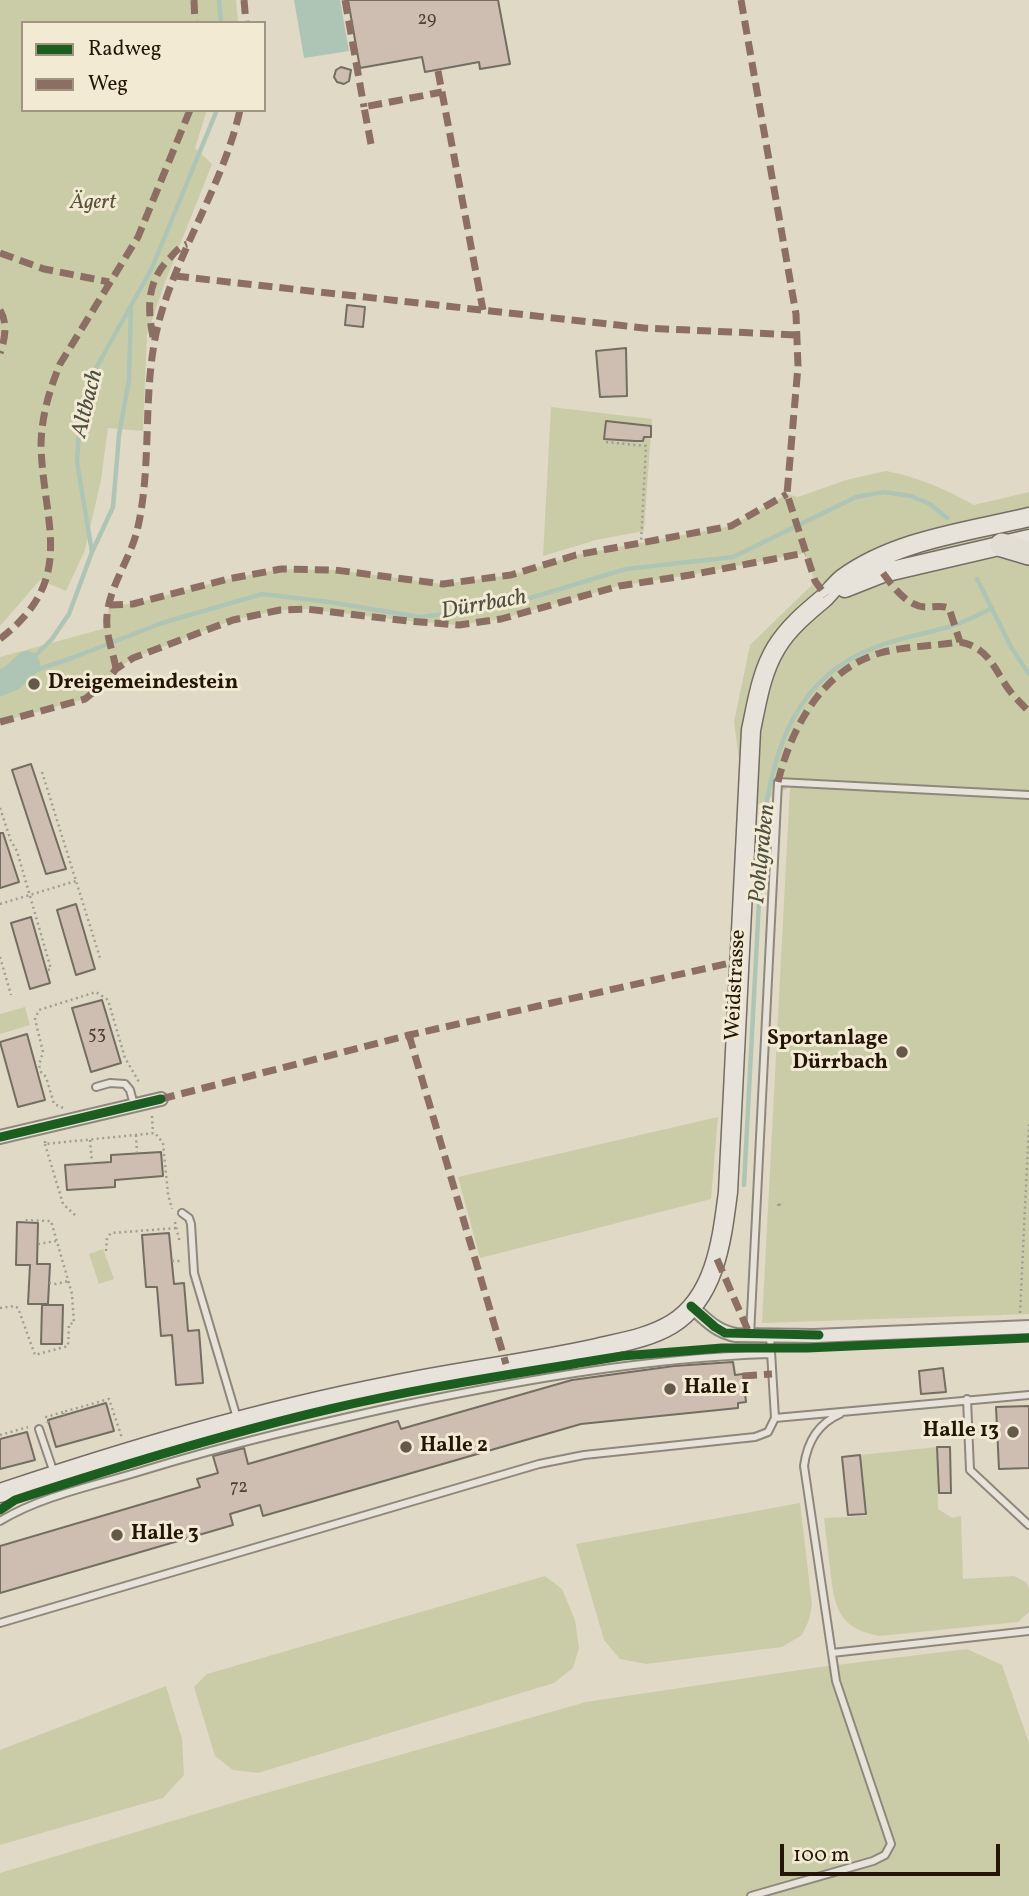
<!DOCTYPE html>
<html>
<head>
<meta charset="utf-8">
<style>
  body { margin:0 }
  #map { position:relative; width:1029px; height:1896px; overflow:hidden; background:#e0d9c6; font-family:Vollkorn,serif }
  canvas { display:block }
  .legend { position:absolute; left:21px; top:21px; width:245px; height:91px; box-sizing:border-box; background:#f2ead3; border:2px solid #9f9581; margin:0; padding:9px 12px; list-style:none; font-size:21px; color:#231607 }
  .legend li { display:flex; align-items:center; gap:14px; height:35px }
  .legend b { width:35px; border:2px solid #9f9581 }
  .scale { position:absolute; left:780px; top:1844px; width:220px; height:32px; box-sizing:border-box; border:4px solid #231607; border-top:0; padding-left:9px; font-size:21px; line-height:24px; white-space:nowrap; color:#231607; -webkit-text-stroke:5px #f2ead3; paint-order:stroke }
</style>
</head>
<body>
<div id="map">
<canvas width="1029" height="1896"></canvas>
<ul class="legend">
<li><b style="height:9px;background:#1b5e20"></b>Radweg</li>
<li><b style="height:9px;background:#8d6e63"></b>Weg</li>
</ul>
<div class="scale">100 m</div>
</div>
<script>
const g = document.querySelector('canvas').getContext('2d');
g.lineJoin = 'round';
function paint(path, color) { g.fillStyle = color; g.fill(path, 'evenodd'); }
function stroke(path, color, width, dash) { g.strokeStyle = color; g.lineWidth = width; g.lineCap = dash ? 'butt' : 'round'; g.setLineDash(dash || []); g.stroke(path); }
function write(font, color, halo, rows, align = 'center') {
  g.font = font + ' Vollkorn,serif'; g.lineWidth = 6; g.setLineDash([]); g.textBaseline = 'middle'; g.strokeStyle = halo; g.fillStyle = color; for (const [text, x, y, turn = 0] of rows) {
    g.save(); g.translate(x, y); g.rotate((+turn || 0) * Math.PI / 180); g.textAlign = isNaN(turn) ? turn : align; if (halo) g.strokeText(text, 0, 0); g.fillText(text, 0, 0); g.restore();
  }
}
paint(new Path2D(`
  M0,0H236L238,23H23V110H207L195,148L212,164L164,285L147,335L143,431L108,428L101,480L85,550L66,591L40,580L0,626Z
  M551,407L652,419L644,531L596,540L543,556Z
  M886,471C918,477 945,489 974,505L1029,492V1314L762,1323L790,787L746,811L734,722L750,645L815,582L805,553L690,575L619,586L501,619L459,625L408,621L306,609L280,610L233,620L134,658L116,669L105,683L85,699L0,722V657L106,628L109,605L133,604L228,579L281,569L336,570L443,584L511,575L576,555L731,526L787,494L798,497L846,480Z
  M25,1007L30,1025L0,1034V1014Z
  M718,1117L711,1199L480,1258L458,1177Z
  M103,1249L114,1279L99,1284L89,1254Z
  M937,1447L938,1509L952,1518L961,1516L963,1579L1014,1576L1026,1582L1029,1588V1612L1018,1622L879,1636C837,1628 834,1605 830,1568C828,1551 826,1535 824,1518L867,1516L860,1455Z
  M800,1503L812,1605L809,1620L802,1635L782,1647L646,1664L620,1659L604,1640L576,1544Z
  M545,1576L562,1589L575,1620L579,1648L573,1668L554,1683L258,1773L233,1770L215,1756L194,1687L207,1674Z
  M967,1649L1002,1665L1029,1743V1896H0V1873L252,1797L586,1702L820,1667Z
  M166,1686L182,1739L184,1775L163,1798L0,1845V1750Z`), '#cacca8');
paint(new Path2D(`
  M294,0H340L349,51L304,58Z`), '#aec5b5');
stroke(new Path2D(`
  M219,0L221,23
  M93,550L113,507L119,435L129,379L131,309
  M977,579L1011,647L1029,674
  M27,664L52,639L69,614L92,552L77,462L79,429L85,397L96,368L151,270L217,110
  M12,678L72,658L162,623L262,594L329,602L419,617L497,608L626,569L733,557L856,497L884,492L911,496L930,504L947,518
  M744,1185L763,826C773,749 796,676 876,647C899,638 924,634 948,627C964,623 978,615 992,608`), '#aec5b5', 4.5);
stroke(new Path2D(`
  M0,683L12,678L27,664`), '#aec5b5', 26);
const building = new Path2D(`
  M348,0H498L510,64L480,69L479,62L425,72L422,57L360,68Z
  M341,67L351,70L349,81L344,84L337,82L334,77L336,70Z
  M347,305L365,307L363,327L345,325Z
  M626,348L627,396L600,397L596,351Z
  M606,421L651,426V437H644L643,441H635L604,439Z
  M31,764L66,869L46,874L12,770Z
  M0,833H3L19,882L0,888Z
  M76,904L95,969L76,975L57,910Z
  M31,917L50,983L30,989L11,923Z
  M102,1000L121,1063L91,1072L72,1008Z
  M27,1034L45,1100L18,1107L0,1042Z
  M161,1152L163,1176L115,1180V1187L67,1190L65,1165L111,1162V1155Z
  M17,1222L38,1223L37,1264H50L48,1304H28L30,1265H16Z
  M169,1233L174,1284L184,1283L188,1331L199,1330L203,1383L176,1385L172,1335L161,1336L157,1287H146L142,1235Z
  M42,1305H63L62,1344H41Z
  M733,1362L735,1375L743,1374L746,1402L738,1403V1408L581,1424L263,1516L260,1505L230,1514L233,1525L0,1593V1546L200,1487L197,1479L218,1473L213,1456L244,1448L248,1464L398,1421L401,1429L572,1380L674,1366Z
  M943,1368L946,1392L921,1394L919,1371Z
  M106,1403L114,1431L56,1447L48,1420Z
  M1029,1406V1468L999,1469L996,1407Z
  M27,1432L35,1460L0,1469V1439Z
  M937,1447H950L951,1493H939Z
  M860,1455L866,1514L848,1515L842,1457Z`);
paint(building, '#cebeb1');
stroke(building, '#736d62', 2);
const service = new Path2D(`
  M96,1087L110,1083L125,1084L130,1090L134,1105
  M182,1213L189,1218L191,1224L194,1273L237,1418
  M750,1335L778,782L1029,795
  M770,1335L775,1418
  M967,1399L970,1470L1029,1525
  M39,1429L54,1473
  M0,1521C43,1495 97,1485 145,1470C229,1444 316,1424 402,1405C523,1380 646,1358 770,1354
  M0,1623L539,1464L584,1455L755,1437L768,1432L775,1418L1029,1395
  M832,1653L1029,1631
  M751,1896L873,1861L885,1855L891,1844L836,1681L804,1466C807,1443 817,1424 840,1414`);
const minor = new Path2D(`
  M0,1137L161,1099
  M691,1306C705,1319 717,1332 736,1335L814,1336L1029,1327`);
const secondary = new Path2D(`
  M845,588L883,573L1029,539
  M0,1493C129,1450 259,1411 393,1385C461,1371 529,1363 597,1348C622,1342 649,1338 672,1324C716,1297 722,1238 728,1192L751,730C757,702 761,673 776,648C788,628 806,613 824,598C830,592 835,585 842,579C895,540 967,532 1029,517`);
const motorway = new Path2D(`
  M1002,545L1029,553`);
stroke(service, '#8e887c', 10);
stroke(minor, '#8e887c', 16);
stroke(secondary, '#736d62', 21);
stroke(motorway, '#736d62', 26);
stroke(new Path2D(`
  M606,442L646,446L641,543
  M42,772L101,961
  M0,808L11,841L17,851L51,969L48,970
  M0,904L76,881
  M0,957L11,995
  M63,1108L54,1104L46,1077L41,1072L39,1065L43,1052L35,1019L39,1010L96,992L108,1000L125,1058L139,1082
  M152,1116L153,1133
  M136,1135L137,1153
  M90,1140L92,1163
  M45,1141V1144L155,1133L163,1143L168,1194L172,1209
  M45,1144L63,1204L75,1215
  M779,1204L780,1205L779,1207L778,1205L782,1204
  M175,1222L180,1243
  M38,1244L56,1241
  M106,1251L107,1238L111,1233L177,1228
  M172,1261H182
  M49,1283L56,1284L68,1281
  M0,1308L15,1306L18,1308L35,1355L68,1346L69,1324L74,1323L72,1294L51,1221L22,1220
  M1020,1313L1029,1124
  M64,1415L63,1412L109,1399L122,1438
  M48,1423L46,1417L63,1412
  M0,1435L28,1427`), '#a09d94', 2.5, [2, 3.5]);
stroke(service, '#e7e3da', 6);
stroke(minor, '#e7e3da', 12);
stroke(secondary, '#e7e3da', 18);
stroke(motorway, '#e3ded4', 23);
stroke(new Path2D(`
  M194,0L195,23
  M244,0L246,23
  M345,0L364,107
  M741,0L796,314L798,366L787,494L815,581L826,596
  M438,71L483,310
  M371,144L364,107L442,92
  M0,253L44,269L109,282
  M175,276L644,328L797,335
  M0,310C8,323 5,340 0,353
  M153,337C147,306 147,281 170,258C175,252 180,246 187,244
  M883,573C893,587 908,607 926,607C934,607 941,605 949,608L960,642
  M109,605L133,604L228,579L281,569L335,570L443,584L511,575L576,555L731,526L787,494
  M0,639C77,579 44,527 41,447C41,418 49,391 60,364L138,237L190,110
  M116,669C114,655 108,641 107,627C104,593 129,563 137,531C154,460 140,385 161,314C182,244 224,181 240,110
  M0,722L85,699L105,683L116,669L133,658L233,620L280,610L306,609L408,621L459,625L501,619L619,586L690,575L805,553
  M778,782C791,728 822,670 880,653C905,646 934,646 960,642C987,647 993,666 1007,687C1013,696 1022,704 1029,712
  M409,1035L506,1364
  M161,1099L409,1035L739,961
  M717,1259L750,1335
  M743,1376L772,1374`), '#8d6e63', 7, [14, 7]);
stroke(new Path2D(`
  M0,1137L161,1099
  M691,1306L715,1327L725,1333L819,1335
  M0,1510L15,1500C119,1466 223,1434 330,1409C414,1389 500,1376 585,1362L622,1356L722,1348H807L1029,1338`), '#1b5e20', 9);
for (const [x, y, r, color] of [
  [34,684,7,"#655a4a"],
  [902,1052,7,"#655a4a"],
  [670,1389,7,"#655a4a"],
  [1013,1432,7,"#655a4a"],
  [406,1447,7,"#655a4a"],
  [117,1535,7,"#655a4a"]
]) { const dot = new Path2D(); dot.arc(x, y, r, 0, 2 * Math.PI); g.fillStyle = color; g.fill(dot); stroke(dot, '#f2ead3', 2.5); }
write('18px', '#4e4032', null, [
  ["29",427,21],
  ["53",97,1036],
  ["72",239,1489]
]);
write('italic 21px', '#575237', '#f2ead3', [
  ["Ägert",93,204]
]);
write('bold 21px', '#231607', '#f2ead3', [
  ["Dreigemeindestein",48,684],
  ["Sportanlage",888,1040,"right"],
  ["Dürrbach",888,1064,"right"],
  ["Halle 1",684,1389],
  ["Halle 13",999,1432,"right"],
  ["Halle 2",420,1447],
  ["Halle 3",131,1535]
], 'left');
write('21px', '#231607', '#f2ead3', [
  ["Weidstrasse",737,985,-87]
]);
write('italic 23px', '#4c5041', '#f2ead3', [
  ["Altbach",89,404,-76],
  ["Dürrbach",484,606,-10],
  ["Pohlgraben",764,854,-84]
]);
</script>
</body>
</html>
